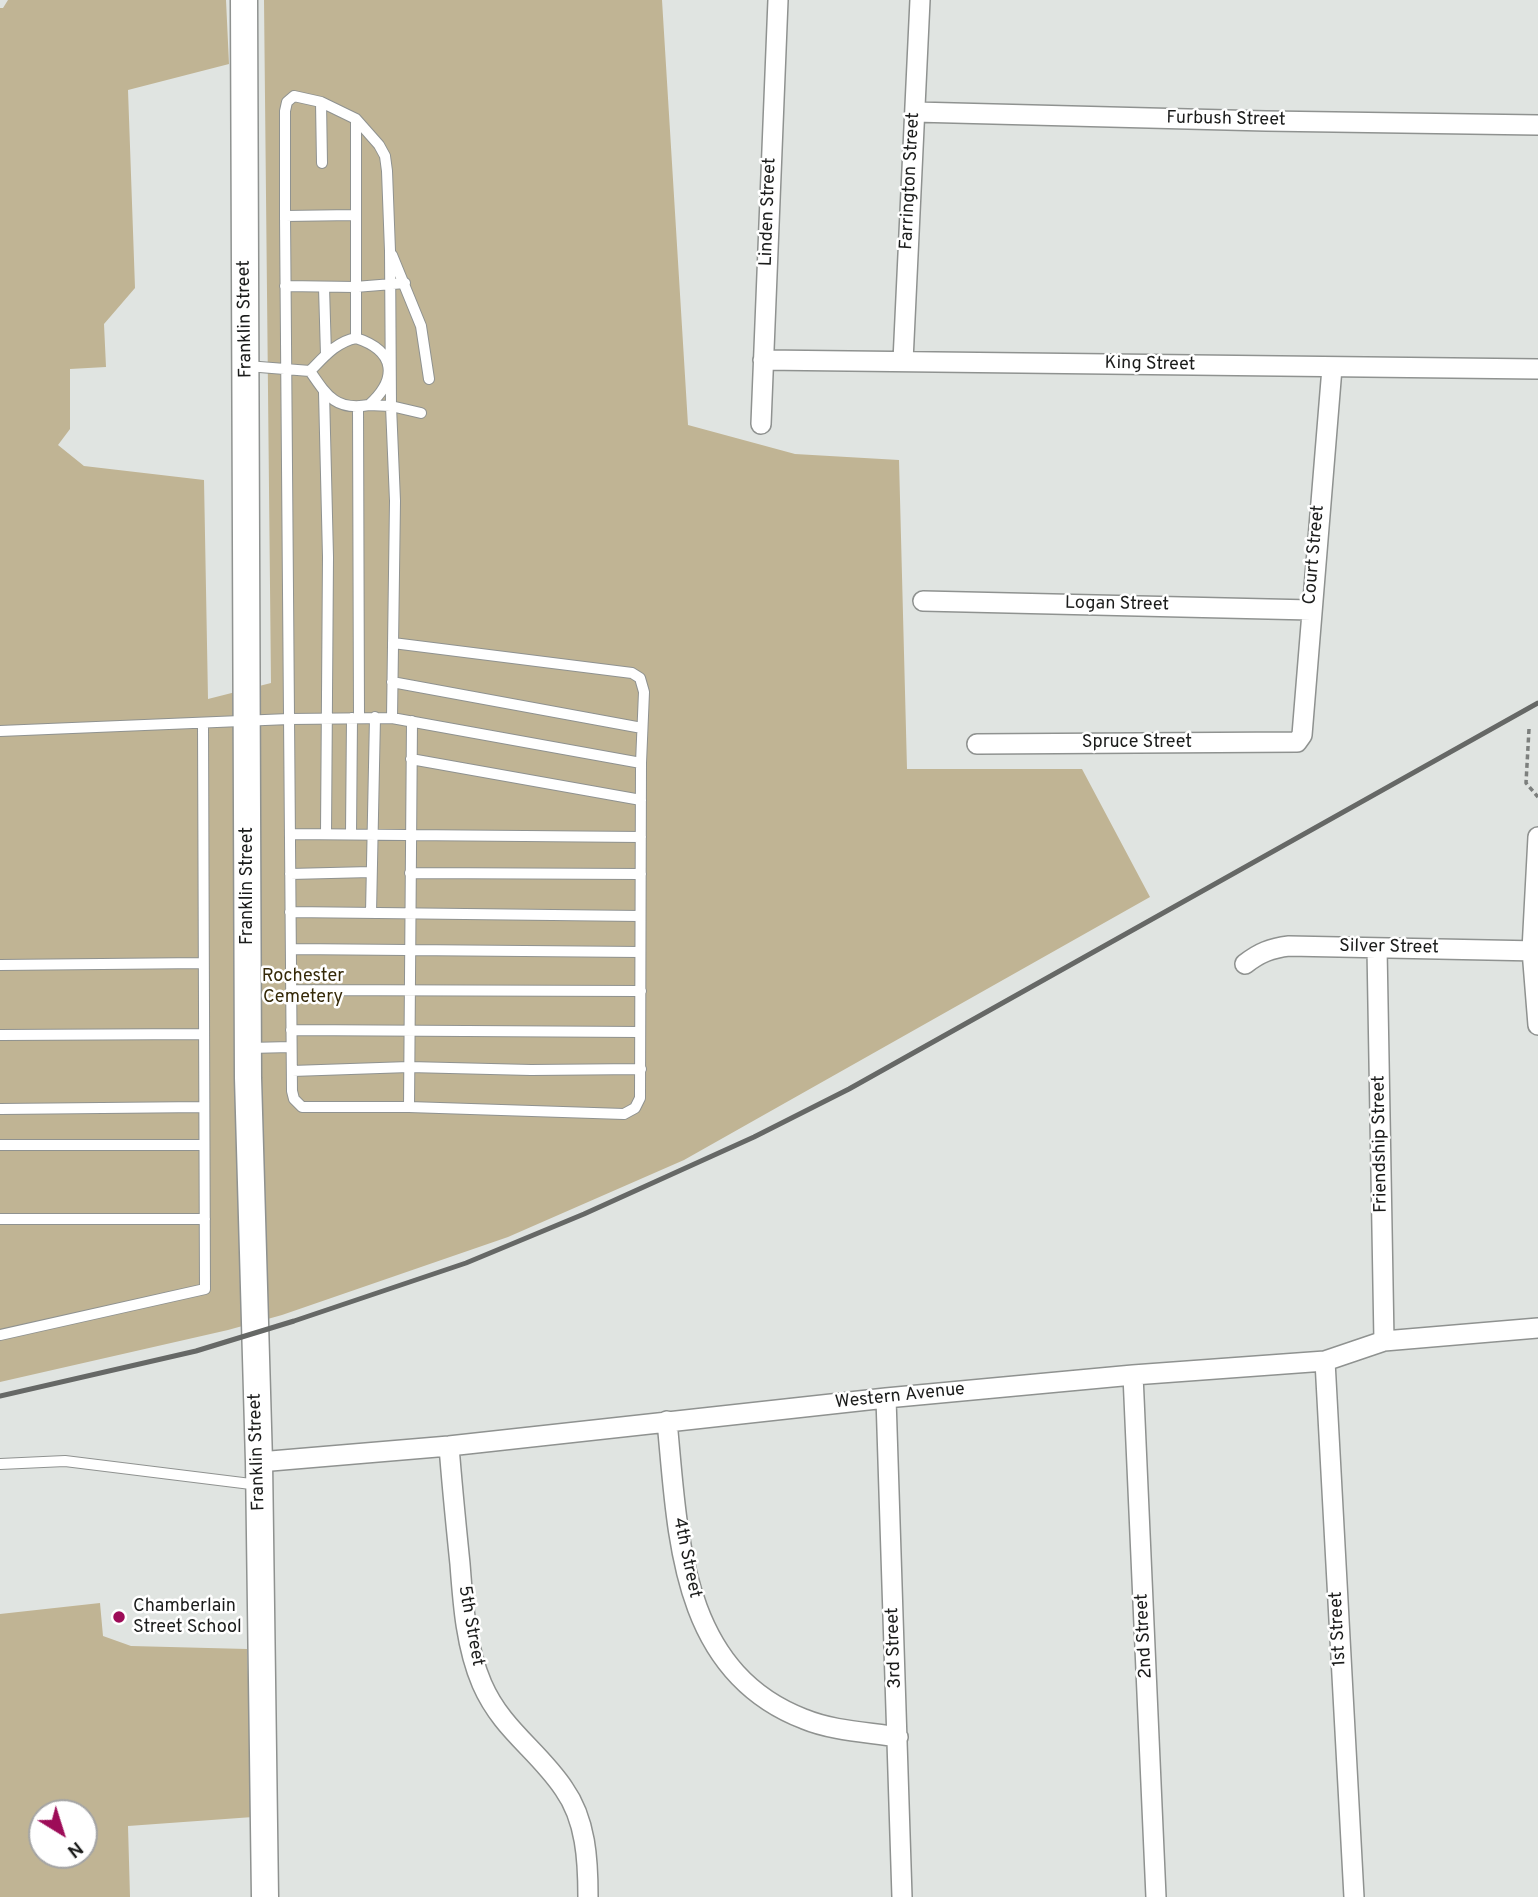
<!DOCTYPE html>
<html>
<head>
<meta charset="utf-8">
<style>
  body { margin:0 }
  #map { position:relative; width:1538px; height:1897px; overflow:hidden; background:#e0e4e1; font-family:Overpass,sans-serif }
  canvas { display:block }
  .north { position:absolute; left:28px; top:1799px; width:70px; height:70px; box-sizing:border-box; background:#fff; border:2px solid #a4a4a4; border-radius:50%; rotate:142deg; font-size:19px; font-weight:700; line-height:28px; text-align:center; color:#1b1c1b }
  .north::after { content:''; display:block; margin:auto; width:24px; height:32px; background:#9d0c58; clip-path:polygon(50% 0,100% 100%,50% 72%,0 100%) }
</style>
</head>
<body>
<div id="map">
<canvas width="1538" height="1897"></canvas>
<div class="north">N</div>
</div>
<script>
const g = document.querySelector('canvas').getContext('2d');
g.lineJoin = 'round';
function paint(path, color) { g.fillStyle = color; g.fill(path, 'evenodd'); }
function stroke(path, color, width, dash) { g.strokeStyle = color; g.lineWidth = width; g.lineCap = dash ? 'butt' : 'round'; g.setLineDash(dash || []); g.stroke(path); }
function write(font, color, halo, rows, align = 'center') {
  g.font = font + ' Overpass,sans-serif'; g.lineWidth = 5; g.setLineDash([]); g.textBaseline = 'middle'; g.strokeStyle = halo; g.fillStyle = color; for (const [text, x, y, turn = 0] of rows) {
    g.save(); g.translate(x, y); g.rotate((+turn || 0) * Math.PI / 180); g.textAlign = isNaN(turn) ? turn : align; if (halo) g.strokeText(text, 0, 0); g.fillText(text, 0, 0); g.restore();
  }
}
paint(new Path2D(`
  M8,0H226L229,64L128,90L135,288L104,324L106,367L70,369V429L58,445L84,466L204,480L208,699L271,683L264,0H662L688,425L795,454L899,460L907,769H1082L1150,897L684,1160L508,1237L282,1315L228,1330L0,1382V8H3Z
  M100,1603L103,1636L131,1646L247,1649L253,1817L128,1826L130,1897H0V1614ZM42,1813H84V1855H42Z`), '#c0b494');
const lane = new Path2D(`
  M321,102L322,163
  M356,119V338
  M285,216L354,215
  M392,255L421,326L429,379
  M285,286L355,287L405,283
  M324,287L326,355
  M356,338C396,351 398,379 369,405C336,411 327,396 310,371C324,357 336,342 356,338Z
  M247,366L310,371
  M324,392L328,557L326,834
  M369,405L391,406L421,413
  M358,407L359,718
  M392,682L642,728
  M392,718L395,501L391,406L390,251L387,171L385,156L379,145L356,119L321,102L294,96L287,102L285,111V216L292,1091L294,1099L302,1107H409L624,1114L635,1108L640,1098L641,763L644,692L640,678L632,673L393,643
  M0,731L289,719L392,718L641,763
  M411,759L641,800
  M290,834L641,837
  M351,834L352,718
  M410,873L641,874
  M290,874L371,872
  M290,912L640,916
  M371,913L375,717
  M291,949L640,952
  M0,965L203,963
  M291,990L641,991
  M291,1030L640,1032
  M0,1035L204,1034
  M249,1048L291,1047
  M292,1071L409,1067L531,1070L641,1069
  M409,1107L412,721
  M0,1109L204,1107
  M0,1145H204
  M0,1219H205
  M0,1335L205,1289L203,724
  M0,1464L65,1461L259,1485`);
const street = new Path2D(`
  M915,112L1266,121L1538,125
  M763,360L1538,369
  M903,361L920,0
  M761,424L778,0
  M923,601L1311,610
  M977,744L1297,742L1302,735L1332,368
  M1538,837L1532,950L1538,1025
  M1377,948L1384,1341
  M1245,964C1259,953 1271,948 1289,946L1538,951
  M1325,1361L1354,1897
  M1133,1375L1156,1897
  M886,1398L902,1897
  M667,1421C678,1534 679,1671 804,1719C833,1731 867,1732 898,1737
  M449,1446C452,1486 456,1525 460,1564C463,1604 466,1647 482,1684C502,1730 538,1750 564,1789C586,1820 588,1860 588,1897
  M259,1462L449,1446L886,1398L1133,1375L1325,1361L1384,1341L1538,1328`);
const secondary = new Path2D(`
  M244,0L248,1078L259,1462L265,1897`);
stroke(lane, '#8f9290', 12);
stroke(street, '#8f9290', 22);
stroke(secondary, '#8f9290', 29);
stroke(new Path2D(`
  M1529,729L1526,783L1538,797`), '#7c7f7d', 3.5, [5, 3.5]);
stroke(lane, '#fff', 10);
stroke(street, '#fff', 19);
stroke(secondary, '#fff', 26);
stroke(new Path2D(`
  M0,1396L196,1351L294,1321L466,1263L584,1214L754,1137L849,1089L1538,703`), '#666866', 5);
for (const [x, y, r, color] of [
  [119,1617,7,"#9d0c58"]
]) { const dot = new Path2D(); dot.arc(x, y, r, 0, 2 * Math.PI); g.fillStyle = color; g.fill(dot); stroke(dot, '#fff', 2.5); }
write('18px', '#1b1c1b', '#fff', [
  ["Furbush Street",1226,120,1],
  ["Farrington Street",911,181,-87],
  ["Linden Street",769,212,-88],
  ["Franklin Street",246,319,-91],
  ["King Street",1150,365,1],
  ["Court Street",1315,555,-85],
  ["Logan Street",1117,605,1],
  ["Spruce Street",1137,743],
  ["Franklin Street",248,886,-90],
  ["Silver Street",1389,948,1],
  ["Friendship Street",1381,1144,-91],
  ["Western Avenue",900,1397,-6],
  ["Franklin Street",258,1452,-92],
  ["4th Street",686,1558,78],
  ["5th Street",470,1626,80],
  ["1st Street",1339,1629,-93],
  ["2nd Street",1145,1636,-93],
  ["3rd Street",895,1648,-92]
]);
write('18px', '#352908', '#fff', [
  ["Rochester",303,977],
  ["Cemetery",303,998]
]);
write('18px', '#1b1c1b', '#fff', [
  ["Chamberlain",133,1607],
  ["Street School",133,1628]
], 'left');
</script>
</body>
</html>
